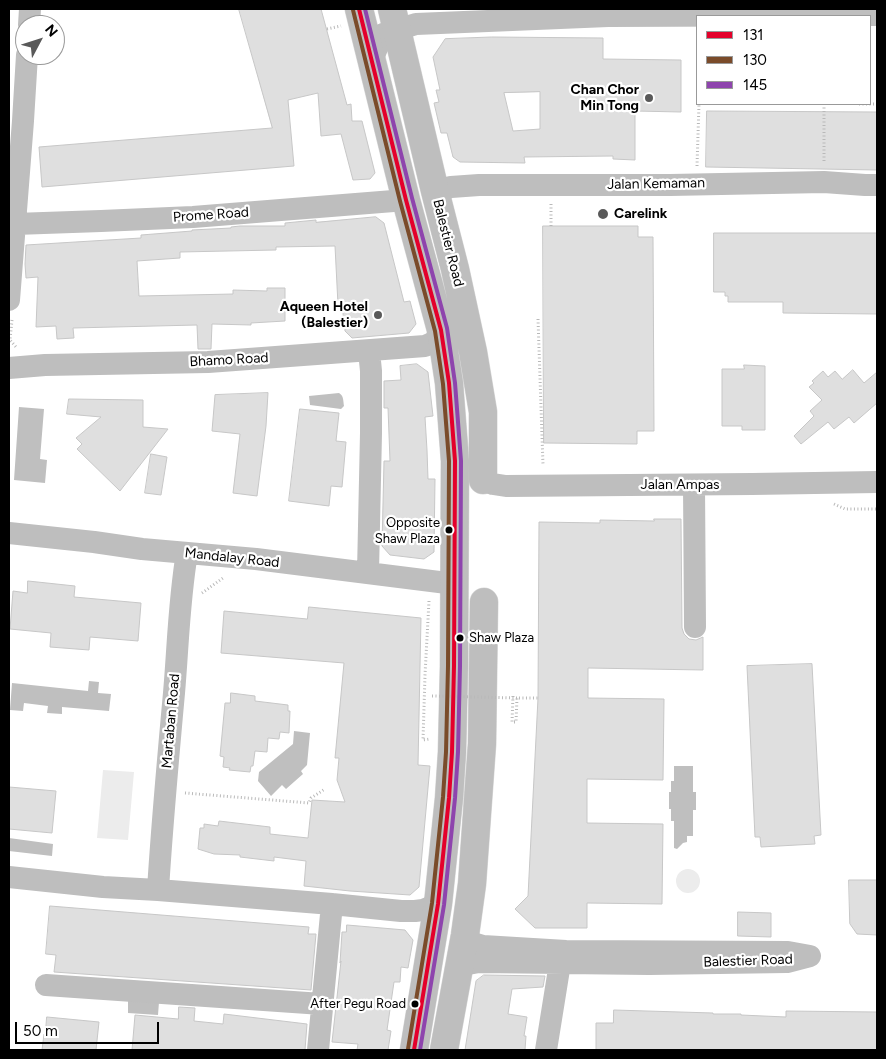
<!DOCTYPE html>
<html>
<head>
<meta charset="utf-8">
<style>
  body { margin:0 }
  #map { position:relative; width:886px; height:1059px; overflow:hidden; background:#fff; font-family:Figtree,sans-serif }
  canvas { display:block }
  .frame { position:absolute; inset:0; border:10px solid #000; pointer-events:none }
  .legend { position:absolute; left:696px; top:15px; width:175px; height:90px; box-sizing:border-box; background:#fff; border:1px solid #999; margin:0; padding:6px 9px; list-style:none; font-size:15px; color:#000 }
  .legend li { display:flex; align-items:center; gap:10px; height:25px }
  .legend b { width:25px; border:1px solid #999 }
  .north { position:absolute; left:15px; top:15px; width:50px; height:50px; box-sizing:border-box; background:#fff; border:1px solid #999; border-radius:50%; rotate:50deg; font-size:14px; font-weight:700; line-height:20px; text-align:center; color:#000 }
  .north::after { content:''; display:block; margin:auto; width:18px; height:22px; background:#595959; clip-path:polygon(50% 0,100% 100%,50% 72%,0 100%) }
  .scale { position:absolute; left:15px; top:1022px; width:144px; height:22px; box-sizing:border-box; border:2px solid #000; border-top:0; padding-left:6px; font-size:15px; line-height:18px; white-space:nowrap; color:#000; -webkit-text-stroke:4px #fff; paint-order:stroke }
</style>
</head>
<body>
<div id="map">
<canvas width="886" height="1059"></canvas>
<div class="frame"></div>
<ul class="legend">
<li><b style="height:6px;background:#e4002b"></b>131</li>
<li><b style="height:6px;background:#7a4b2a"></b>130</li>
<li><b style="height:6px;background:#8e44ad"></b>145</li>
</ul>
<div class="north">N</div>
<div class="scale">50 m</div>
</div>
<script>
const g = document.querySelector('canvas').getContext('2d');
g.lineJoin = 'round';
function paint(path, color) { g.fillStyle = color; g.fill(path, 'evenodd'); }
function stroke(path, color, width, dash) { g.strokeStyle = color; g.lineWidth = width; g.lineCap = dash ? 'butt' : 'round'; g.setLineDash(dash || []); g.stroke(path); }
function write(font, color, halo, rows, align = 'center') {
  g.font = font + ' Figtree,sans-serif'; g.lineWidth = 4.5; g.setLineDash([]); g.textBaseline = 'middle'; g.strokeStyle = halo; g.fillStyle = color; for (const [text, x, y, turn = 0] of rows) {
    g.save(); g.translate(x, y); g.rotate((+turn || 0) * Math.PI / 180); g.textAlign = isNaN(turn) ? turn : align; if (halo) g.strokeText(text, 0, 0); g.fillText(text, 0, 0); g.restore();
  }
}
paint(new Path2D(`
  M103,770L134,772L128,840L97,838Z
  M676 881a12 12 0 1 1 24 0a12 12 0 1 1-24 0Z`), '#ececec');
paint(new Path2D(`
  M339,393C344,396 343,401 344,406L341,409L310,405L309,396Z
  M19,407L44,409L40,459L47,460L45,483L14,480Z
  M89,681L99,682L98,693L111,694L109,711L62,707V714L47,713L48,706L24,703L23,711L10,710L12,683L88,691Z
  M294,731L310,733L307,765L301,771L303,774L286,789L282,785L271,796L258,781L259,772L293,744Z
  M674,766H693V792H696V810H693V836H687V842L683,843L677,849L674,848V821H671V809H669V792H671V781H674Z
  M9,838L53,844L52,856L9,851Z
  M128,1000L159,1002L158,1015L128,1013Z`), '#bfbfbf');
const building = new Path2D(`
  M239,9H321L347,105L351,104L352,121H362L375,173L370,179L353,180L341,134L321,136L318,93L288,100L294,166L42,187L39,147L272,128Z
  M492,37L603,38V59L681,60V112L635,111V160L613,159V156L524,157L525,163L460,162L453,157L447,133H441L434,103L439,102L436,90H440L433,57L445,39ZM540,92V129L513,131L504,93Z
  M707,111L877,112V170L706,167Z
  M376,217L384,223L404,302L410,301L416,324L409,333L352,338L345,331L342,305H338L335,246L276,247V250L180,252V258L137,261L139,296L233,294V290L267,291V288H285V321L251,323V325L212,324L211,349H198L197,325L73,328L74,338L57,339L56,326L36,327L38,277L26,278L25,264L26,245L141,238V235L192,231V230L231,228V227L240,226H285V223L316,220V222Z
  M543,226H638V237H653L654,431H637V444L544,443Z
  M714,233H877V314L783,313V302H728V296H725V292H714Z
  M417,364L428,372L433,416L425,417L427,450L428,479H435L434,552L424,559L390,555L382,546L384,461H390L388,408H384V381L401,380L400,366Z
  M744,365L765,366V430H742V426H722V369H744Z
  M853,370L864,383L877,372V403L854,423L849,417L834,429L828,422L801,444L794,436L814,416L810,411L822,400L809,387L814,383L812,381L823,371L828,377L835,371L842,379Z
  M268,393L266,426L257,496L233,493L240,434L212,431L215,395Z
  M69,399L143,400V427L168,429L120,491L77,449L82,444L76,438L101,417L67,414Z
  M300,409L339,413L336,441L346,442L342,487L331,486L329,506L289,501Z
  M151,454L167,457L161,495L145,493Z
  M654,519H681L682,628L684,634L689,639L696,640L703,637V670L588,668V698L664,699L663,780L587,779V823L663,824L662,904L587,903V928H535L515,909L528,896L538,698L539,522L600,523V520L654,521Z
  M28,581L75,586L74,597L141,603L138,641L90,637L89,650L50,647L51,633L10,629L13,591L27,593Z
  M309,607L421,618L418,765L430,766L419,887L410,895L350,891L304,886L306,861L274,857V861L240,857V855L214,854L198,849L200,828H204V824L218,826L219,821L270,827V834L308,838L312,800L345,802L337,780L339,758H335L344,663L221,653L224,611L307,619Z
  M812,664L821,835L814,836L815,844L761,847L760,837H755L747,666Z
  M231,693L255,696V701L288,705V711H290L289,733L280,732L279,739L268,738L267,752L255,751L253,766H251L250,772L229,770L230,768L223,767L224,757L220,756L225,703H230Z
  M9,787L56,791L52,833L9,829Z
  M849,880H877V935L857,934L850,924Z
  M50,906L309,927L308,934H316L311,990L54,972L56,955L46,954Z
  M738,912L771,913V937L738,936Z
  M347,925L405,930L413,940L408,968L401,967L400,982H394L387,1030L391,1031L388,1050H357L358,1044L332,1042L341,961L340,963L342,932H346Z
  M484,975L545,976L543,987L512,989L508,1014L527,1017L524,1036H526L525,1050H465L476,981Z
  M179,1007L195,1008L194,1021L223,1024L224,1014L307,1024L305,1050H132L135,1015L178,1019Z
  M614,1010L713,1013V1014H741V1015L786,1017V1011L877,1012V1050H596V1023H613Z
  M47,1017L99,1022L96,1050H42L44,1034H45Z`);
paint(building, '#dfdfdf');
stroke(building, '#c7c7c7', 1);
const major = new Path2D(`
  M359,9L406,200L441,330L449,383L455,461L454,666L452,752L449,798L438,904L414,1050
  M392,9L435,191L455,269L473,352L483,412V480
  M444,1050L465,935L472,884L482,744L484,602`);
stroke(major, '#dbdbdb', 29);
stroke(new Path2D(`
  M327,29L341,26
  M824,104V163
  M859,104H877
  M697,166L699,104
  M551,204V226
  M538,319L543,465
  M12,320L10,340L16,347
  M834,504L845,509H877
  M202,593L223,578
  M429,601L425,675L423,740L430,739
  M513,696L512,722H516L517,698H538
  M185,793L309,803L311,798L325,789`), '#b9b9b9', 3, [1, 2.5]);
stroke(new Path2D(`
  M29,25L30,9
  M372,60L383,34L416,24L608,16L877,15
  M435,191L451,187L479,185H670L824,182L865,185H877
  M15,224L101,221L193,217L406,200
  M9,300L23,121L27,55
  M9,368L45,365L208,362L425,346L434,342L441,330
  M483,480L493,484L506,486L752,484L877,482
  M694,485L695,627
  M9,533L94,542L142,549L256,559L455,584
  M368,572L371,433V371L369,351
  M9,877L103,887L158,890L332,904L401,911H415L423,910L438,904
  M158,890C162,824 168,759 174,693C178,647 179,599 187,553
  M459,969L468,964L479,962L649,964L787,962L810,956L788,952L566,951L483,946L473,943L465,935
  M46,985L322,1004
  M318,1050L332,904
  M546,1050L560,963`), '#bebebe', 22);
stroke(major, '#bebebe', 28);
stroke(new Path2D(`
  M432,696L517,698`), '#b9b9b9', 3, [1, 2.5]);
stroke(new Path2D(`
  M359,9L406,200L441,330L449,383L455,461L454,666L452,752L449,798L438,904L414,1050`), '#e4002b', 4);
stroke(new Path2D(`
  M353,10L400,201L435,331L443,384L449,461L448,666L446,752L443,797L432,903L408,1049`), '#7a4b2a', 4);
stroke(new Path2D(`
  M365,9L412,198L447,328L455,383L461,461L460,666L458,752L455,798L444,905L420,1050`), '#8e44ad', 4);
for (const [x, y, r, color] of [
  [649,98,5,"#595959"],
  [603,214,6,"#595959"],
  [378,315,5,"#595959"],
  [449,530,4.5,"#000"],
  [460,638,4.5,"#000"],
  [415,1004,4.5,"#000"]
]) { const dot = new Path2D(); dot.arc(x, y, r, 0, 2 * Math.PI); g.fillStyle = color; g.fill(dot); stroke(dot, '#fff', 2); }
write('13px', '#000', '#fff', [
  ["Opposite",440,523],
  ["Shaw Plaza",440,539],
  ["Shaw Plaza",469,638,"left"],
  ["After Pegu Road",406,1004]
], 'right');
write('bold 14px', '#000', '#fff', [
  ["Chan Chor",639,90],
  ["Min Tong",639,106],
  ["Carelink",614,214,"left"],
  ["Aqueen Hotel",368,307],
  ["(Balestier)",368,323]
], 'right');
write('14px', '#000', '#fff', [
  ["Jalan Kemaman",656,184,-1],
  ["Prome Road",211,215,-4],
  ["Balestier Road",448,243,76],
  ["Bhamo Road",229,360,-3],
  ["Jalan Ampas",680,485],
  ["Mandalay Road",232,558,6],
  ["Martaban Road",171,721,-85],
  ["Balestier Road",748,961,-2]
]);
</script>
</body>
</html>
